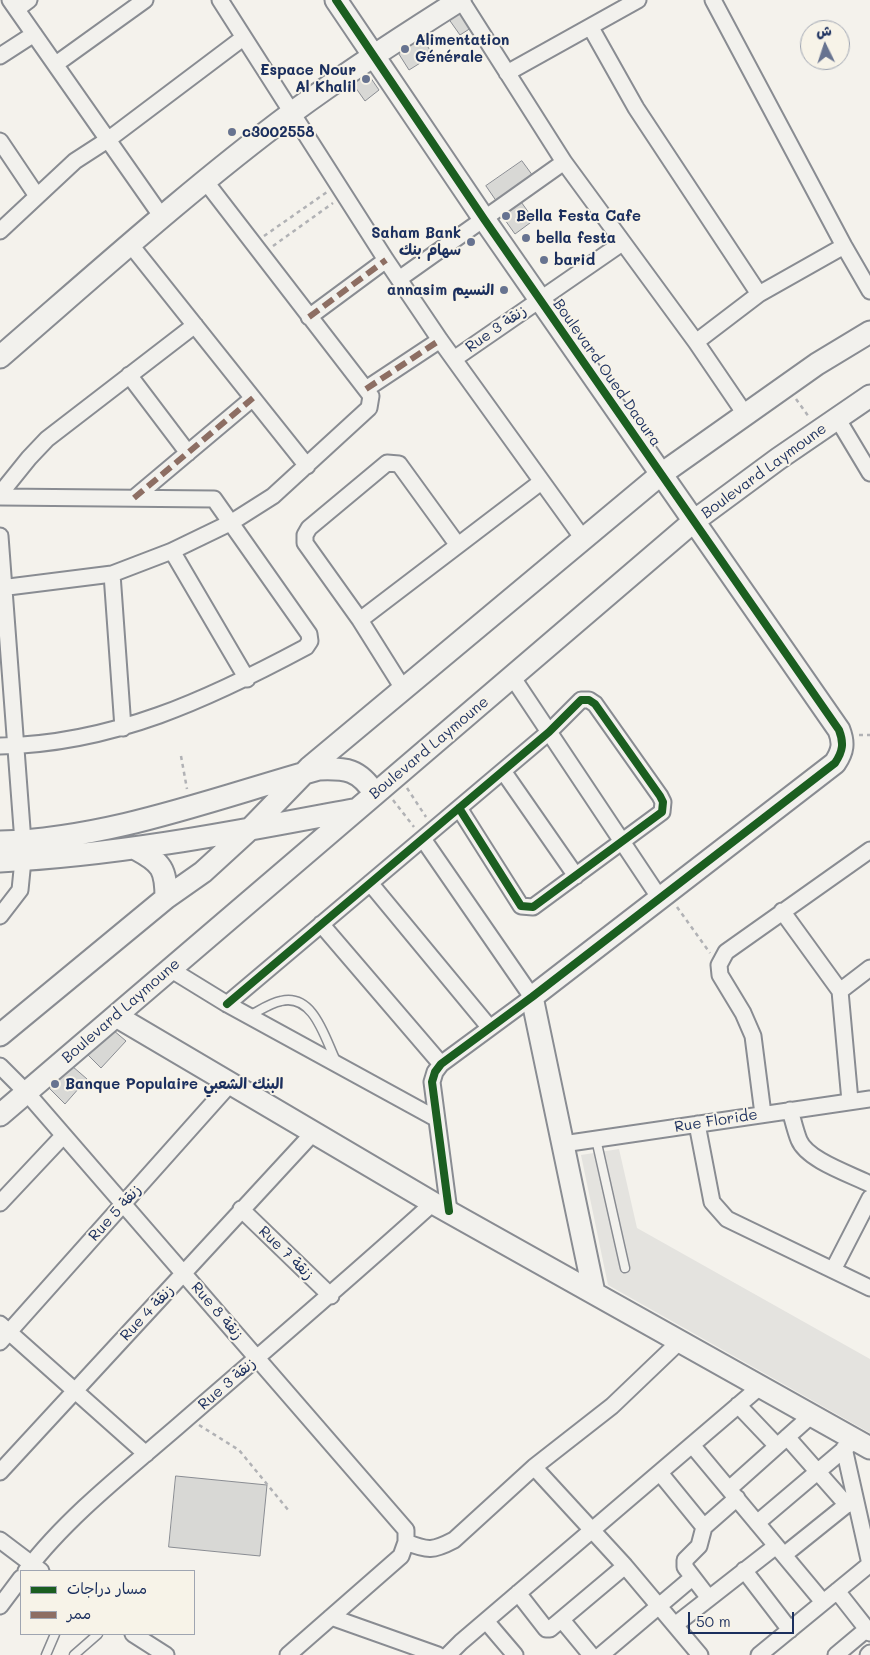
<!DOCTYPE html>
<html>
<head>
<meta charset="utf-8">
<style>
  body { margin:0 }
  #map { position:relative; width:870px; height:1655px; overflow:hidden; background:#f4f2ec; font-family:Mali,"Playpen Sans Arabic",sans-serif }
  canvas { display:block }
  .legend { position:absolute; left:20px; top:1570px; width:175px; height:65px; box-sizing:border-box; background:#f7f3e8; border:1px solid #9fa5b1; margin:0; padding:6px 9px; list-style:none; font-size:15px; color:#1b2f5e }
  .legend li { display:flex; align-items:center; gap:10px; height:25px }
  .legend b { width:25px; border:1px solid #9fa5b1 }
  .north { position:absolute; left:800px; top:20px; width:50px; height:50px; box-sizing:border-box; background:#f7f3e8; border:1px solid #9fa5b1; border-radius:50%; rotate:356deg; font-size:14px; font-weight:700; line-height:20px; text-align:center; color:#1b2f5e }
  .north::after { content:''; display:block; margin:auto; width:18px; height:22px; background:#677390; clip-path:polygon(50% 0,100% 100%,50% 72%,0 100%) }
  .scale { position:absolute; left:688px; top:1612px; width:106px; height:22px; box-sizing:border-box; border:2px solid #1b2f5e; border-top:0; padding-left:6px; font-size:15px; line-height:18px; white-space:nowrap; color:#1b2f5e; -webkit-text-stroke:4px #f7f3e8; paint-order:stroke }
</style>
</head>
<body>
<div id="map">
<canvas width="870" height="1655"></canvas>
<ul class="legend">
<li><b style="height:6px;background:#1b5e20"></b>مسار دراجات</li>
<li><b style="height:6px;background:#8d6e63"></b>ممر</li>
</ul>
<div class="north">ش</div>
<div class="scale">50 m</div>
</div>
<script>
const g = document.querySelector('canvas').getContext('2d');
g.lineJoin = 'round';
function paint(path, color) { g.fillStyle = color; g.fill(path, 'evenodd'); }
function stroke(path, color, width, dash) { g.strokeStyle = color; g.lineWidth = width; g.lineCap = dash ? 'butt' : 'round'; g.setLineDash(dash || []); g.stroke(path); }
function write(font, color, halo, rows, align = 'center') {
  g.font = font + ' Mali,"Playpen Sans Arabic",sans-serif'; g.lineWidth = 4; g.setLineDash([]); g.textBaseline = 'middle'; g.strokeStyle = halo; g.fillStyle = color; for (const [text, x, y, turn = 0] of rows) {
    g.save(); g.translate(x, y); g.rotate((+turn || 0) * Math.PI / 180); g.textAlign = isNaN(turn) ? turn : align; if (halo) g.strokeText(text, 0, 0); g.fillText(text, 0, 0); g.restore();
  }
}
paint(new Path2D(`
  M619,1149L637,1228L870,1359V1433L608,1285L581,1155Z`), '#e4e3df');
const building = new Path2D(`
  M463,8L474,26L460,35L448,18Z
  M421,36L433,55L409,70L397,51Z
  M368,74L379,90L365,101L353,84Z
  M522,161L533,176L497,202L486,186Z
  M519,199L534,220L515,234L500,213Z
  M113,1030L126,1041L101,1068L87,1054Z
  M72,1066L87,1079L65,1104L48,1087L60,1069L65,1074Z
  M176,1476L267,1485L260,1556L169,1547Z`);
paint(building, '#d8d8d5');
stroke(building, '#898c92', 1);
const lane = new Path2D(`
  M249,1016C259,1011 270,1003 281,1001C314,993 325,1039 336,1061
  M596,1139L625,1268
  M46,1655L55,1634
  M74,1655L98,1634`);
const street = new Path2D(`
  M10,0L162,217
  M220,0L386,260L440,340L584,540
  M461,0L564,162L696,342L745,414
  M713,0L844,246L870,291
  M17,9L29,0
  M591,28L636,108L759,294
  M0,56L34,34
  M56,64L145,0
  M507,73L638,0
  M0,141L37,196
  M0,231L75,161L109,139L243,38
  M130,244L307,466
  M399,279L564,162
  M309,317L386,260
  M696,342L759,294L844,246
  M454,359L622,243
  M129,375L188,453
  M366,389L440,340
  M837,418L870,473
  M0,494L29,458L47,439L195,325
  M0,497L214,499L309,634L310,641L306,647C209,699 113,744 0,746
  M134,498L253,398
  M0,536L23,842
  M172,551L247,679
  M112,574L123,728
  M0,588L112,574L172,551L232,522L273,496L369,408L371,396L206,182
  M360,620L541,482
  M513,678L659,897
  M404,690L360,620L305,543V535L309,528L387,463L399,464L457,544
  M503,771L576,876
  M423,839L532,997L441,1064L435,1072L432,1082L449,1211
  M370,883L490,1028
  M782,911L840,991L850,1101
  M0,916L20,890L23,860
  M321,924L441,1064
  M170,969L227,1004L435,1118
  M840,991L870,968
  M227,1004L549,732L581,700H589L595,704L660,796L663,802L662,812L533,907L521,906L459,808
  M0,1066L27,1093L406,1530V1542L401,1556L288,1655
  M790,1110C793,1120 795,1130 799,1140C807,1160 850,1174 870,1184
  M763,1114L753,1036L743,1013L720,975L719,965L726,952L870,850
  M697,1124L712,1202L727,1219L870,1288
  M563,1144L870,1099
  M0,1203L63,1136
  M241,1209L331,1296
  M833,1270L870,1198
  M0,1324L146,1454
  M0,1342L231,1083
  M738,1405L777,1446
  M787,1437L847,1505
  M692,1445L823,1602
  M844,1448L870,1564
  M534,1467L625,1566L700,1655
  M0,1472L314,1132
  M660,1473L704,1527L737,1498
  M729,1489L813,1414
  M757,1523L855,1440
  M704,1527L699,1546L685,1560V1567L708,1597
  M0,1540L41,1571
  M406,1542C428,1551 433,1551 454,1540L534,1467L612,1406L680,1341
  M784,1555L855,1498
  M744,1570L790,1630
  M26,1571C66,1518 126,1471 177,1427C262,1353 349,1279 433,1203
  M837,1591L870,1633
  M518,1593L546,1629H550L625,1566
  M0,1606L21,1578
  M331,1617L438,1655
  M562,1620L591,1655
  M486,1621L515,1655
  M675,1625L776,1546
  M133,1634L166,1655
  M448,1655L461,1642L762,1385
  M601,1655L692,1578
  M759,1655L870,1564
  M836,1655L867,1629
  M868,1655L870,1653`);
const secondary = new Path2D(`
  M336,0L484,219L839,730C844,743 843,751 835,763L532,997L594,1293
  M0,357C96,274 191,188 293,112C347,72 403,36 460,0
  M0,842C109,839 215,798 319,769C346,768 359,769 375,794
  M136,849C162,863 166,869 166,898
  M0,861C120,855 236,832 353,810
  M116,1016L433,1203L870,1448
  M0,1035L166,898L203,872L250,829L310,767L660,475L817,364L870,332
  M0,1115L694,521L778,459L870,396`);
stroke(lane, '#898c92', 11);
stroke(street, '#898c92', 19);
stroke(secondary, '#898c92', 25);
stroke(new Path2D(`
  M264,236L327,192
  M273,246L333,203
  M796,399L809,417
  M859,735H870
  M181,756L187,789
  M407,788L426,817
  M393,800L414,827
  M677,907L710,953
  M199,1425L239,1450L289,1511`), '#b1b2b5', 2.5, [4, 4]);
stroke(lane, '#f2f1ed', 8);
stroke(street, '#f2f1ed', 15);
stroke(secondary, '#f2f1ed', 21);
stroke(new Path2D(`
  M309,317L386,260
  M366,389L440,340
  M134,498L253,398`), '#8d6e63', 6, [12, 6]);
stroke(new Path2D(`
  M336,0L484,219L839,730C844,743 843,751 835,763L532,997L441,1064L435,1072L432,1082L449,1211
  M227,1004L549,732L581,700H589L595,704L660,796L663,802L662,812L533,907L521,906L459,808`), '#1b5e20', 8);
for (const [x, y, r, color] of [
  [405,49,5,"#677390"],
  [366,79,5,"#677390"],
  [232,132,5,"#677390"],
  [506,216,5,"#677390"],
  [526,238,5,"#677390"],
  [471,242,5,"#677390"],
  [544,260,5,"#677390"],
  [504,290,5,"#677390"],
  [55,1084,5,"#677390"]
]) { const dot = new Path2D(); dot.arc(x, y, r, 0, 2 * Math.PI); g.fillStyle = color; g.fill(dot); stroke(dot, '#f7f3e8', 2); }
write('bold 15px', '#1b2f5e', '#f7f3e8', [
  ["Alimentation",415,40],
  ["Générale",415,57],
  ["Espace Nour",356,70,"right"],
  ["Al Khalil",356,87,"right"],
  ["c3002558",242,132],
  ["Bella Festa Cafe",516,216],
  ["Saham Bank",461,233,"right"],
  ["سهام بنك",461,250,"right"],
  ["bella festa",536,238],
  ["barid",554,260],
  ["annasim النسيم",494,290,"right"],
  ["Banque Populaire البنك الشعبي",65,1084]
], 'left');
write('15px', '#1b2f5e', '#f7f3e8', [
  ["Rue 3 زنقة",496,329,-35],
  ["Boulevard Oued Daoura",607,373,55],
  ["Boulevard Laymoune",764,471,-36],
  ["Boulevard Laymoune",429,748,-40],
  ["Boulevard Laymoune",121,1011,-41],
  ["Rue Floride",716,1121,-9],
  ["Rue 5 زنقة",115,1213,-48],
  ["Rue 7 زنقة",286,1253,44],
  ["Rue 8 زنقة",217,1311,49],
  ["Rue 4 زنقة",147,1313,-47],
  ["Rue 3 زنقة",227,1384,-41]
]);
</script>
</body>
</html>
